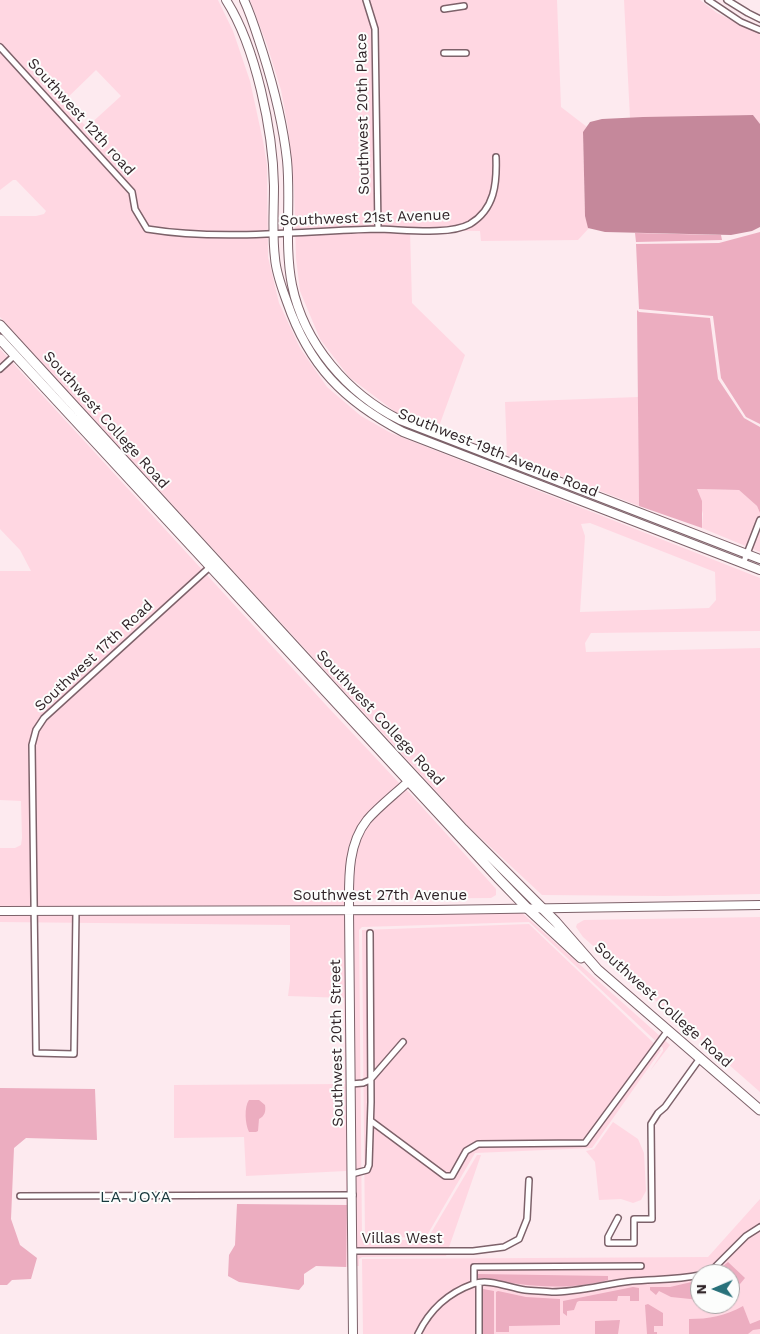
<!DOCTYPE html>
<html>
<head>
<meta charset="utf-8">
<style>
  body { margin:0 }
  #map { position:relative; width:760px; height:1334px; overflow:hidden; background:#fdeaef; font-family:"Work Sans",sans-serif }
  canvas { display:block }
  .north { position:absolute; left:690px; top:1264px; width:50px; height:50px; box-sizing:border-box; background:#fcfdfc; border:1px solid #aaa6a7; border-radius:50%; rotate:269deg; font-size:14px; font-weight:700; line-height:20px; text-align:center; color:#302428 }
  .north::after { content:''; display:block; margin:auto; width:18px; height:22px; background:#28717a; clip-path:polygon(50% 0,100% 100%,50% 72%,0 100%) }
</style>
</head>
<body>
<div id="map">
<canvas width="760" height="1334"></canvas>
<div class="north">N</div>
</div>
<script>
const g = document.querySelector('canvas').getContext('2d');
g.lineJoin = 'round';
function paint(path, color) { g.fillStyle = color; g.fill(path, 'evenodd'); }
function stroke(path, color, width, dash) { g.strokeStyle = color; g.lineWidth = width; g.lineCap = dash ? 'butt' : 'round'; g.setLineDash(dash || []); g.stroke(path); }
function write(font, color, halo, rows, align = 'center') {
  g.font = font + ' "Work Sans",sans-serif'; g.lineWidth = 4; g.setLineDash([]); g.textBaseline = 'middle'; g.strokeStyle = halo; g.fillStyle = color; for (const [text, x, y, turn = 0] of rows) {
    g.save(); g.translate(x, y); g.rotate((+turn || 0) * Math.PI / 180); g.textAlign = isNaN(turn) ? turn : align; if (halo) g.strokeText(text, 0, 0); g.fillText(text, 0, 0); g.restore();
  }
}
paint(new Path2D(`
  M0,0H218L233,31L250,81L263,141L267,165L268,257L279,303L300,348L327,387L361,416L391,433L760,578V631L591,633L585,643L586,652L760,648V894L665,896L542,895L468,826L0,317V216H36L44,214L46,211L16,180H13L0,190ZM96,70L121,96L87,127L62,103ZM590,523L715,572L716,600L709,608L580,612L585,536L581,524Z
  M250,0H557L561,107L587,127L583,132L585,216L589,228L578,240L481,241L480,231L410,230L412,303L465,355L438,429L398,414L349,377L320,339L300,291L296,258L294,188L288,128L281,90L267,45Z
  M624,0H700L717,13L760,34V124L753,115L630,118Z
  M0,349L326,705L400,784L365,818L355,835L346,907L0,908V848H15L21,845L22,838L21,801L0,800V571H31L20,550L0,529Z
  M638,397L639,506L507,455L505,402Z
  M696,489L739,490L757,506L760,513V552L702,528L703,514Z
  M405,788L496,889V895L491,898L354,899L353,876L355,856L361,837L370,822Z
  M521,912L670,1045L650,1071L663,1051V1048L529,922L362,927L359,930L362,1238L365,1240H426L428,1238L477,1155H481L446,1256L362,1257L359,1259V1266H356L352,913Z
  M0,913H346L349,1267H346V1171L246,1176L244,1137L174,1138V1085L345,1084L344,998L288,996L290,981V925L0,922Z
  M760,917V1092L583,937L576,927L577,924L584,920Z
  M529,924L661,1050L592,1148L475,1153L426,1237L365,1238L362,930Z
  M613,1122L638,1139L644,1153L646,1191L641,1200L633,1203L621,1199L599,1200L595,1162L586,1151L594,1149Z
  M760,1199V1334H363L362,1259L708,1257ZM700,1274H730V1304H700Z`), '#ffd7e2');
paint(new Path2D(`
  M760,232V424L746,417L721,378L713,316L639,309L636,244L719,243Z
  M635,233L721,235L722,240L636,242Z
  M637,310L639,312L710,318L718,379L744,418L760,427V513L757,506L739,490L697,489L702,501V528L639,506Z
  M0,1088L95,1089L97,1140L26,1138L14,1148L11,1219L20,1245L37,1258L31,1279L12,1280L7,1285H0Z
  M249,1100H259L265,1105C266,1111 265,1116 259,1119L258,1131L256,1132H249C245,1124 244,1107 249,1100Z
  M237,1204L347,1205L346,1267L316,1266L304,1274V1284L299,1290L239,1282L228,1276L229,1255L235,1245Z
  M728,1262L745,1278L730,1296V1274H713Z
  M478,1274L608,1276V1280C562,1292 523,1285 477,1278Z
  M700,1280V1300L671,1297L659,1291L656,1295L650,1290V1287H670Z
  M633,1287L639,1288V1301H630V1296H618L617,1301H579L577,1302L574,1310L567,1311V1316L563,1313V1301Z
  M483,1289L494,1291V1334H482Z
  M498,1291L526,1297L560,1299V1325L509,1326V1332H496V1292Z
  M648,1304L663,1313V1326H654V1332H657V1334H647L645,1305Z
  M743,1306L750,1324L760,1320V1329L753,1330L748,1334H689V1319C709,1319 725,1316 743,1306Z
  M620,1320L618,1334H595V1321Z`), '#ecadc0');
paint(new Path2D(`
  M753,115L760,124V227L752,231L731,235L605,232L588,228L585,216L583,132L590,122L602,119L643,117Z`), '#c5889b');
const street = new Path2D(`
  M366,0L375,29L378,229
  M708,0L741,22L760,30
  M727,0L748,13L760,19
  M444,9L464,6
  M0,47L132,192L135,209L147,229C221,241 301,231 376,229C401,229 448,236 470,224C495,209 497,183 496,157
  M444,53H466
  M0,369L15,355
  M743,564L760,520
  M76,911L74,1054L36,1053L32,745L36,730L44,718L212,565
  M351,1084L363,1083L370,1080L403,1042
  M371,1121L445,1176H452L466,1151L478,1144L585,1143L666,1033
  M352,1174L367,1170L369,1165L371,1102L370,933
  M20,1196L353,1195
  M618,1218L608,1237V1243H634V1219H652L651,1124L658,1113L665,1107L698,1061
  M353,1251H473L504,1247L519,1239L527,1219L529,1180
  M702,1274L713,1269L746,1236L760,1227
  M474,1283V1267L641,1266
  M418,1334C429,1311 448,1293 473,1284C489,1278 509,1288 525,1290C534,1291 543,1291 552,1292C579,1292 605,1284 632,1281C655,1279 677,1280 700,1275
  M479,1334V1283`);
const secondary = new Path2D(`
  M226,0C256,47 273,131 274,186C274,211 272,234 275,258C276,273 282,288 287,302C309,366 344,401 403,432L760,570
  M244,0C252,17 257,35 263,53C274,88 283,124 287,160C291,202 284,244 292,285C304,344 348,394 400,420L760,559
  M0,911L435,910L760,905
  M353,1334L349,910C349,880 347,845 367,820C380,805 399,791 413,777`);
const primary = new Path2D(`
  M0,325L386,746L463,829L556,922L598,970L760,1110
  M0,339L499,879L527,908L581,958`);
stroke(street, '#7d626a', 8);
stroke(secondary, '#7d626a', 10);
stroke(primary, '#7d626a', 11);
stroke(street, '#fff', 5);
stroke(secondary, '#fff', 8);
stroke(primary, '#fff', 9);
write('15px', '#302428', '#fcfdfc', [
  ["Southwest 20th Place",363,114,-91],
  ["Southwest 12th road",81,117,48],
  ["Southwest 21st Avenue",365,218,-2],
  ["Southwest College Road",106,420,48],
  ["Southwest 19th Avenue Road",498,453,22],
  ["Southwest 17th Road",94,656,-43],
  ["Southwest College Road",380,718,47],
  ["Southwest 27th Avenue",380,896],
  ["Southwest College Road",663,1005,42],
  ["Southwest 20th Street",337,1043,-91],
  ["Villas West",402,1239]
]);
g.letterSpacing = '1px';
write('16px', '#17393d', '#fcfdfc', [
  ["LA JOYA",136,1197]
]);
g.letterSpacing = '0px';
</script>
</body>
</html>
